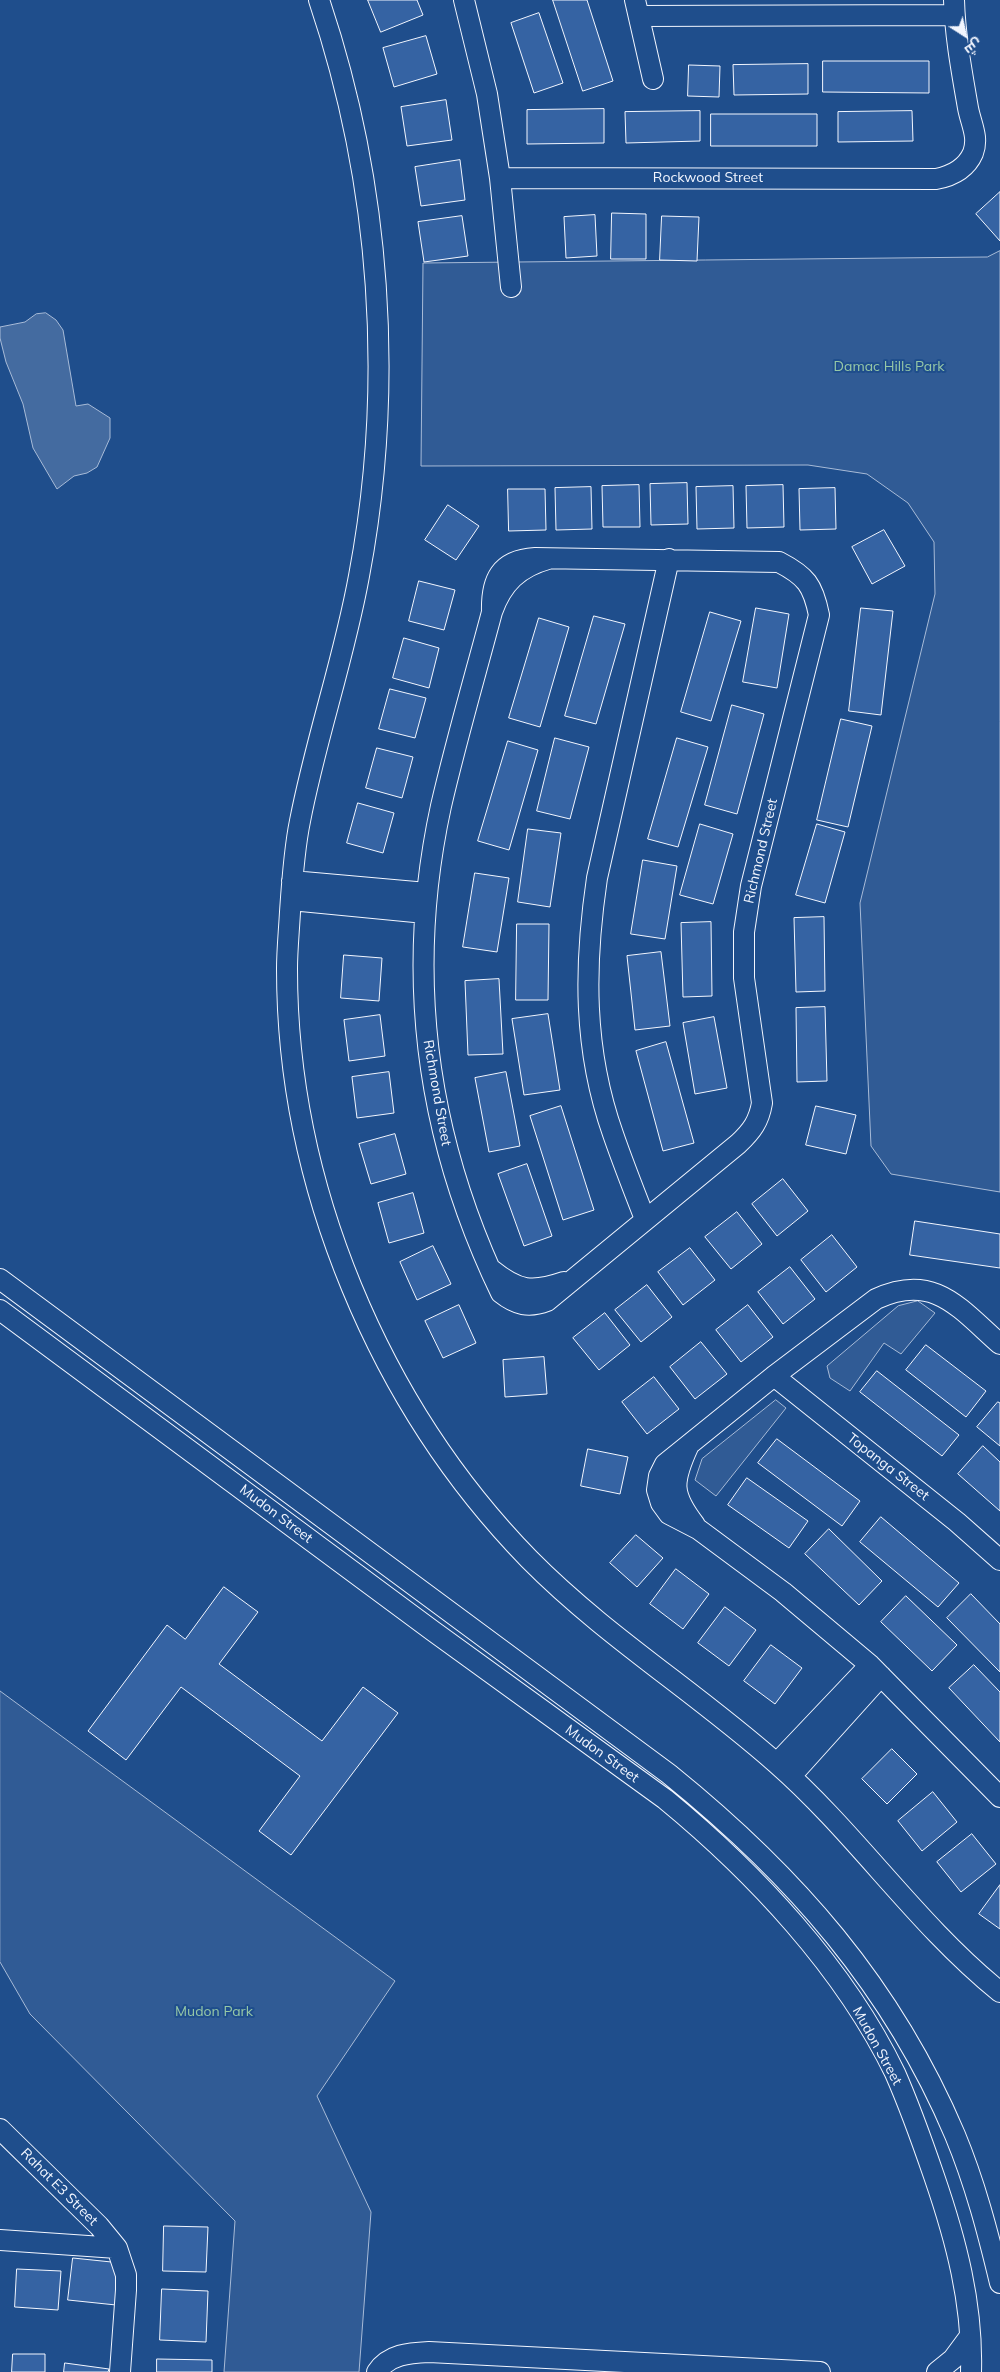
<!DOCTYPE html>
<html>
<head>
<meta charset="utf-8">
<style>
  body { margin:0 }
  #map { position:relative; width:1000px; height:2372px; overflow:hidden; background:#1f4e8c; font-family:Mulish,Cairo,sans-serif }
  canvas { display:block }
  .north { position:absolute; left:940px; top:10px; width:50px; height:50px; -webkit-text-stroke:4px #1f4e8c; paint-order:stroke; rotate:145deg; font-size:14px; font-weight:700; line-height:20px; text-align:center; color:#f2f6ff }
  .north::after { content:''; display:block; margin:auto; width:18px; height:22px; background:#f2f6ff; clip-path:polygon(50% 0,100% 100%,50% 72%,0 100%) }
</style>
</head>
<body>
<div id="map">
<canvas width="1000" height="2372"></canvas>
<div class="north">ش</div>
</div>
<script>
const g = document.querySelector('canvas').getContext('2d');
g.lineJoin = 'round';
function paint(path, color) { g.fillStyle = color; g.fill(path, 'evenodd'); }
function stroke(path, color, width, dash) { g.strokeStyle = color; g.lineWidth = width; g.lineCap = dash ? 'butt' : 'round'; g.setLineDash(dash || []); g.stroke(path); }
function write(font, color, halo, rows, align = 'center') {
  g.font = font + ' Mulish,sans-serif'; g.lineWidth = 4; g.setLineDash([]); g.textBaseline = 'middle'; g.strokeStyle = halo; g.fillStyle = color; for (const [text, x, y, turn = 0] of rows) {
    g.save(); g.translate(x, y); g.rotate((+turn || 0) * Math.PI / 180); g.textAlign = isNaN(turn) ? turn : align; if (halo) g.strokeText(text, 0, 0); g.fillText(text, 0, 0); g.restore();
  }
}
const green = new Path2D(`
  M1000,251V1192L891,1174L871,1146L860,903L935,594L934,542L908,503L867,474L808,465L421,466L423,263L987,257Z
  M918,1301L935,1313L901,1354L884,1343L850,1391L830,1378L827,1366L898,1306Z
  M776,1400L786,1408L716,1496L695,1480L702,1459Z
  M0,1691L395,1981L317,2096L371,2212L359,2372H224L235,2221L30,2014L0,1962Z`);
paint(green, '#305b95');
stroke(green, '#a8bbd7', 1);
const water = new Path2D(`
  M46,313L56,320L63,330L76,406L88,404L110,418V438L97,467L87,473L74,476L57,489L33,448L23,404L6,362L0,338V327L25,322L36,314Z`);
paint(water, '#446ba0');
stroke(water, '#a8bbd7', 1);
const building = new Path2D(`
  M368,0H417L423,15L381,32Z
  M553,0H587L613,81L583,91Z
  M539,13L563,83L534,93L511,23Z
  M426,36L437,74L394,87L383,48Z
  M823,61H929V93L823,92Z
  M808,64V94L734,95L733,65Z
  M689,65L720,66L719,97L688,96Z
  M446,100L452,140L407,146L401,107Z
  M604,109V143L527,144V110Z
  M700,111V141L626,143L625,112Z
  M912,111L913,141L838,142V112Z
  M711,114H817V146H711Z
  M460,160L465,200L421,206L415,167Z
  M1000,192V241L976,214Z
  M612,213L646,214V259H611Z
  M595,215L597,256L566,258L564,217Z
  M462,216L468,256L424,262L418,222Z
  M662,216L699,217L697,261L660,260Z
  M687,483L688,524L651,525L650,484Z
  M639,485L640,527H603L602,486Z
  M783,485L784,527L747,528L746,486Z
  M733,486L734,528L697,529L696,487Z
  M591,487L592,529L556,530L555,488Z
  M835,488L836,529L800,530L799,489Z
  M508,489H545L546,530L509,531Z
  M448,505L479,526L456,560L425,540Z
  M884,530L905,566L872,584L852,547Z
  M419,581L455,590L444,630L409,621Z
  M756,608L789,614L777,688L743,682Z
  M861,608L893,611L881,715L849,711Z
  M710,612L741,621L711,721L681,712Z
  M594,616L625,624L596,724L565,716Z
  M539,618L569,627L540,727L509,718Z
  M404,638L439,648L429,688L393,678Z
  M390,689L426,698L415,738L379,729Z
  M732,705L764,714L737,814L705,805Z
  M841,719L872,726L848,827L817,820Z
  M555,738L589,747L570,819L537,811Z
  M677,738L708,747L678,847L648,839Z
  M508,741L538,750L509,850L478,841Z
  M377,748L413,757L402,798L366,788Z
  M358,803L394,813L383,853L347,843Z
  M700,824L733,834L713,904L680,895Z
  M817,824L845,832L825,903L796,895Z
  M528,829L561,833L550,907L518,902Z
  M643,860L677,866L665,939L631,934Z
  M475,873L509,878L497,952L463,947Z
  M824,917L825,991L796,992L794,918Z
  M711,922L712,996L683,997L681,923Z
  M517,924H549L548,1000H516Z
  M661,952L670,1026L635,1030L627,956Z
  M344,955L382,958L379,1001L341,998Z
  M499,979L503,1054L468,1055L465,981Z
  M825,1007L827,1081L797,1082L796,1008Z
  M548,1014L560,1090L524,1095L512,1019Z
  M380,1015L385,1056L349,1061L344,1020Z
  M714,1017L727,1088L695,1094L683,1023Z
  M666,1042L694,1143L663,1151L636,1051Z
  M389,1072L394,1113L357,1118L352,1077Z
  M506,1072L520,1146L489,1152L475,1078Z
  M561,1106L594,1210L563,1220L530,1116Z
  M816,1106L856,1115L846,1154L806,1145Z
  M395,1134L406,1174L371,1184L359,1144Z
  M527,1164L552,1236L524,1246L498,1174Z
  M783,1179L808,1211L777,1236L752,1204Z
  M413,1193L424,1233L389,1243L378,1203Z
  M737,1212L762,1244L731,1269L705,1237Z
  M915,1221L1000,1234V1268L910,1255Z
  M832,1235L857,1267L826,1292L801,1260Z
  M433,1246L451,1284L417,1300L400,1262Z
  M690,1248L715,1280L683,1305L658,1272Z
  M790,1267L815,1299L783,1324L758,1292Z
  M647,1285L672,1317L641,1342L615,1310Z
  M459,1305L476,1343L443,1358L425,1321Z
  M748,1305L773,1337L741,1362L716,1330Z
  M605,1313L630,1345L599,1370L573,1338Z
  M701,1342L727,1374L695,1399L670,1367Z
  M926,1345L986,1391L966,1417L906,1370Z
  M544,1357L547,1394L505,1397L503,1360Z
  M877,1371L959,1435L942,1456L860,1392Z
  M654,1377L679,1409L647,1434L622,1402Z
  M998,1402L1000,1403V1446L977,1427Z
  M777,1439L860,1501L842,1526L758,1463Z
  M983,1446L1000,1462V1511L958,1474Z
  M588,1449L628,1457L620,1494L581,1486Z
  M747,1478L808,1521L789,1548L728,1505Z
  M881,1517L959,1583L938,1607L860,1542Z
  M829,1529L882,1581L859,1605L805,1554Z
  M636,1535L663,1558L637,1587L610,1563Z
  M676,1569L709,1594L683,1629L650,1604Z
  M224,1587L258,1612L219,1664L322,1741L363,1687L398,1713L291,1855L259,1831L300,1776L181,1687L126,1760L88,1731L167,1625L185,1639Z
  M971,1594L1000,1624V1672L947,1618Z
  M906,1596L957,1645L932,1671L881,1622Z
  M725,1607L756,1630L729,1666L698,1643Z
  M771,1645L802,1668L775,1704L744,1681Z
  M974,1665L1000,1692V1742L949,1688Z
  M892,1749L917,1774L887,1804L862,1779Z
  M933,1792L957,1822L922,1851L898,1821Z
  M972,1834L996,1864L961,1892L937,1862Z
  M1000,1885V1929L979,1914Z
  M164,2226L208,2227L206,2272L163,2271Z
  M73,2258L121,2263L116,2305L68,2300Z
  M17,2269L61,2271L58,2310L15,2307Z
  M162,2289L208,2291L206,2342L160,2340Z
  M13,2354H45V2372H12Z
  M157,2359L212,2360V2372H157Z
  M65,2363L109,2369L108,2372H64Z`);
paint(building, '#3563a3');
stroke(building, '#f2f6ff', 1);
const minor = new Path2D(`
  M319,0C381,184 395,385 359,576C344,659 316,738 300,821C294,850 292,882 290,912C289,931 287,950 287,969C287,1185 379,1405 529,1559C605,1636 696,1692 776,1763C857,1834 916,1924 1000,1992
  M464,0L487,94L500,178L511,287
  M635,0L653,79
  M639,16L954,15
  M500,178L936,179C952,176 966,169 973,153C979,137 971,124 968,108C962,73 955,36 954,0
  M492,612C491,580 500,560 535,558L779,562C806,576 813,585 819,615L751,886L744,932V978L762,1103C759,1121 752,1131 738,1144L547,1301C529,1308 516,1305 501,1293C426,1137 404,976 441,806C456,741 475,676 492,612C502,583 519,567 548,559
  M292,881L427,893
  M291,900L425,913
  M645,1219C634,1191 623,1163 613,1134C583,1049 584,966 597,878L669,559
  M492,1270C518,1291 532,1293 564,1282
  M0,1279L669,1774C794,1875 892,1986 955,2135C975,2183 988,2233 1000,2283
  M0,1310L433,1631L665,1799C755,1873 844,1968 895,2073C910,2107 922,2141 934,2176C956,2240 973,2304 971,2372
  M1000,1344C959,1308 934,1272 876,1299L774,1376L665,1464L659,1476L657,1490L661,1503L669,1514L698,1529L783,1592L870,1665L1000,1797
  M774,1376L957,1522L1000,1560
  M688,1447C672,1482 671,1494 695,1525
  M777,1763L870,1665
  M791,1776L881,1676
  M0,2129L99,2226L117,2248L126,2275V2290L120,2372
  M0,2240L117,2248
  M377,2372C389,2354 409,2353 429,2352L820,2372
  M937,2372L953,2359L970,2336`);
stroke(minor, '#f2f6ff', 22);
stroke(minor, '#1f4e8c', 20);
write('14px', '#f2f6ff', '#1f4e8c', [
  ["Rockwood Street",708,178],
  ["Richmond Street",761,851,-77],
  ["Richmond Street",437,1093,80],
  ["Topanga Street",888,1467,38],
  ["Mudon Street",276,1514,37],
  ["Mudon Street",602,1754,36],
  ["Mudon Street",877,2046,61],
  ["Rahat E3 Street",59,2187,45]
]);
write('14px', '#97c8a6', '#1f4e8c', [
  ["Damac Hills Park",889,367],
  ["Mudon Park",214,2012]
]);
</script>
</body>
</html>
